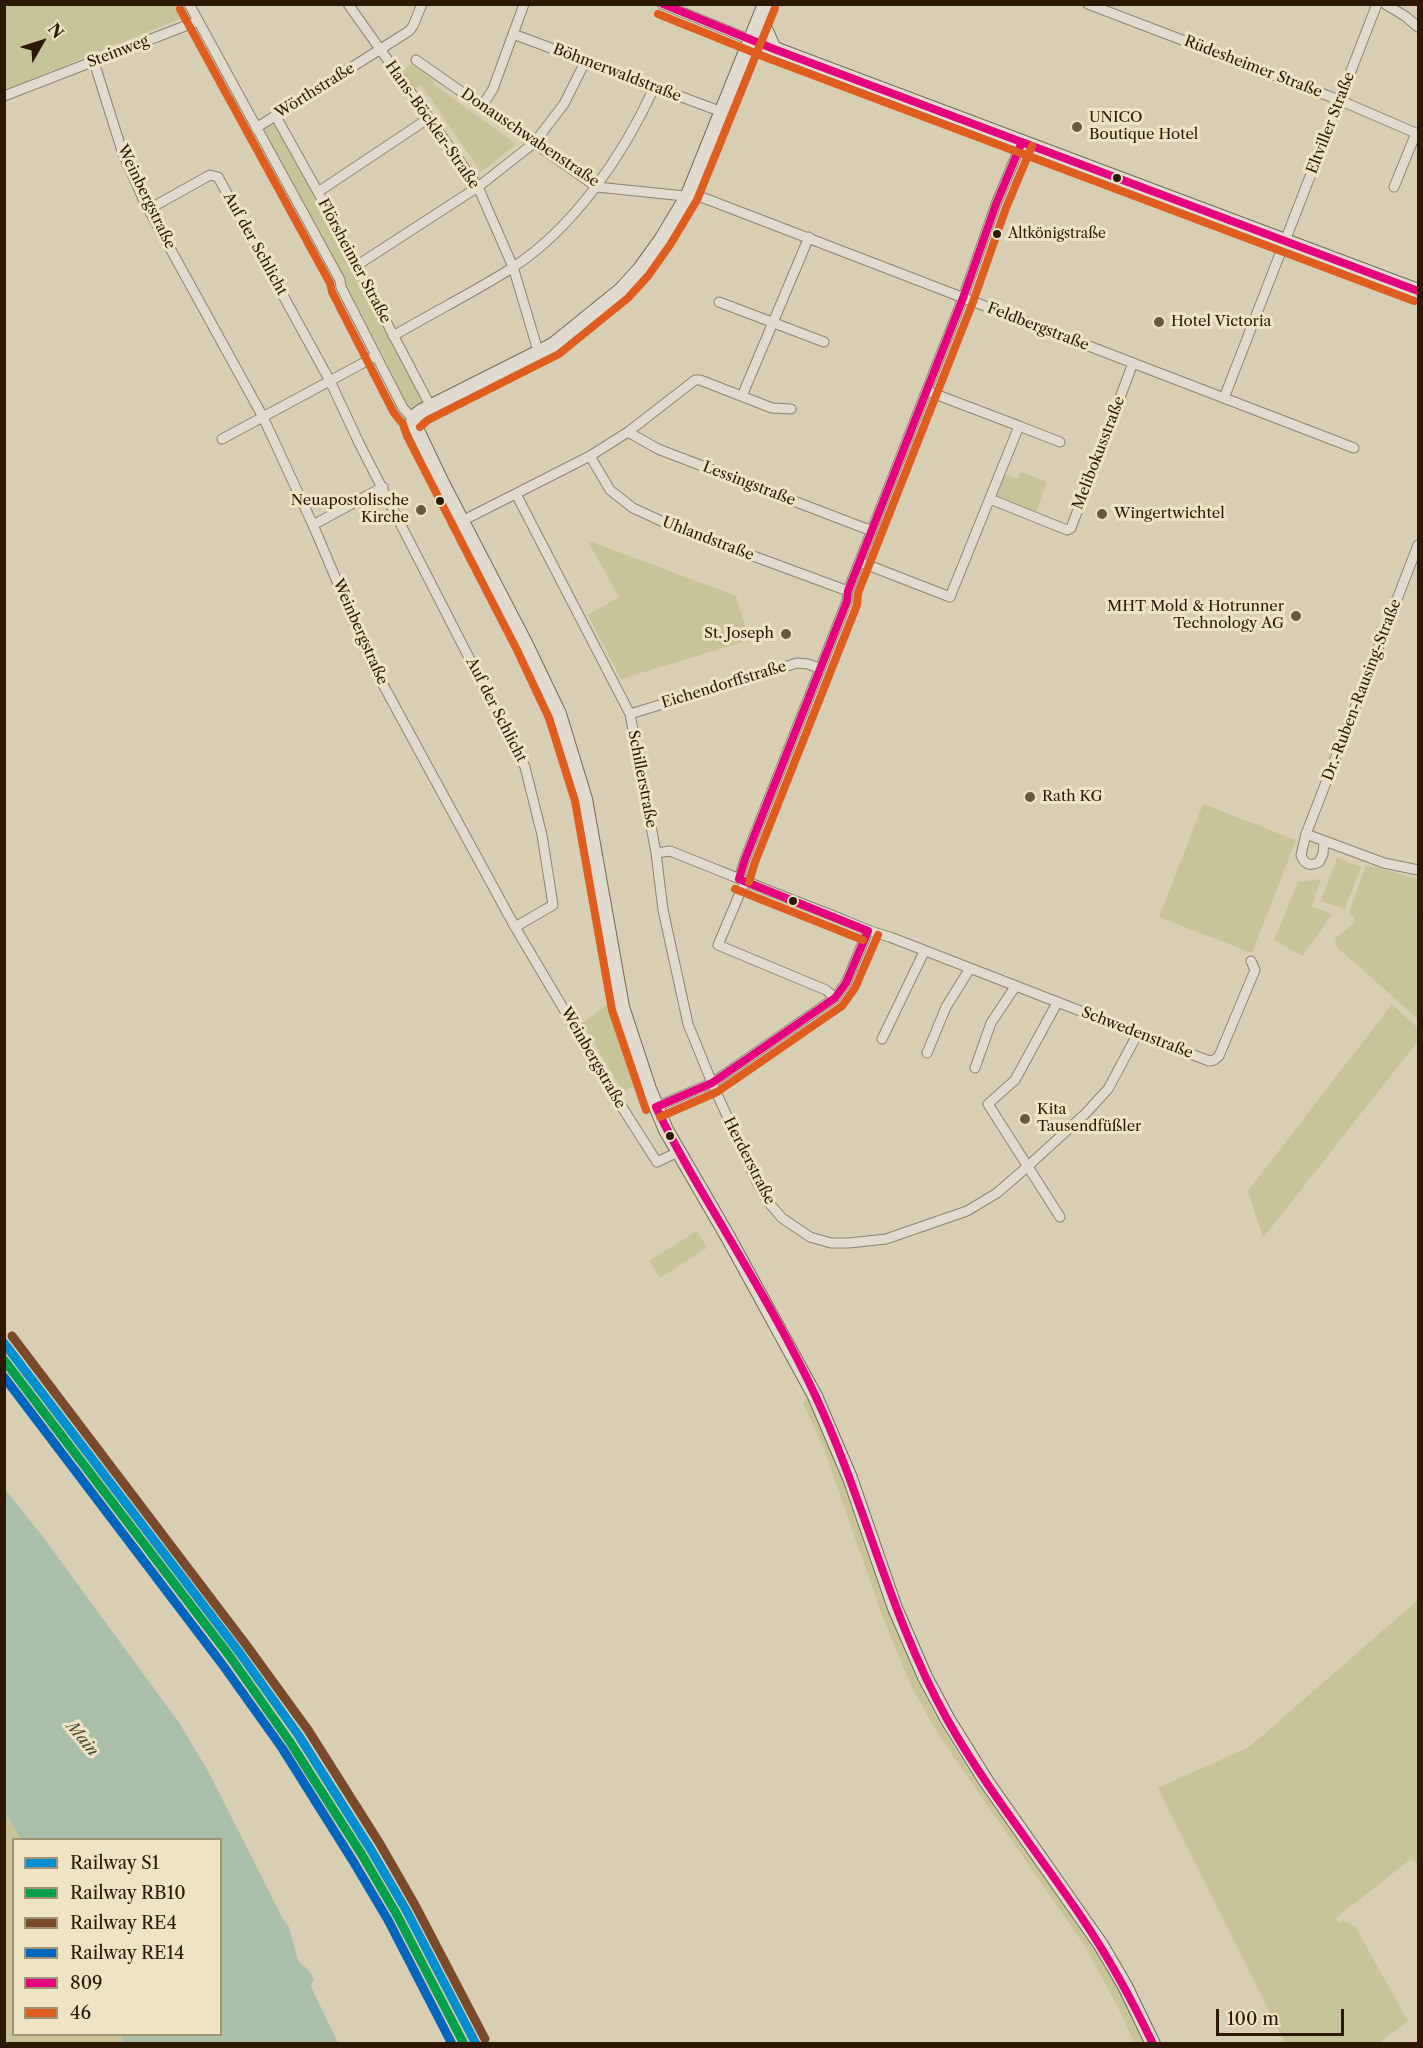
<!DOCTYPE html>
<html>
<head>
<meta charset="utf-8">
<style>
  body { margin:0 }
  #map { position:relative; width:1423px; height:2048px; overflow:hidden; background:#d7ceb4; font-family:"Libre Caslon Text",serif }
  canvas { display:block }
  .frame { position:absolute; inset:0; border:6px solid #2d1903; pointer-events:none }
  .legend { position:absolute; left:12px; top:1838px; width:210px; height:198px; box-sizing:border-box; background:#eee4c5; border:2px solid #a19377; margin:0; padding:8px 10px; list-style:none; font-size:18px; color:#2d1903 }
  .legend li { display:flex; align-items:center; gap:12px; height:30px }
  .legend b { width:30px; border:2px solid #a19377 }
  .north { position:absolute; left:12px; top:12px; width:60px; height:60px; -webkit-text-stroke:4px #eee4c5; paint-order:stroke; rotate:51deg; font-size:16px; font-weight:700; line-height:24px; text-align:center; color:#2d1903 }
  .north::after { content:''; display:block; margin:auto; width:21px; height:27px; background:#2d1903; clip-path:polygon(50% 0,100% 100%,50% 72%,0 100%) }
  .scale { position:absolute; left:1216px; top:2009px; width:128px; height:27px; box-sizing:border-box; border:3px solid #2d1903; border-top:0; padding-left:8px; font-size:18px; line-height:21px; white-space:nowrap; color:#2d1903; -webkit-text-stroke:4px #eee4c5; paint-order:stroke }
</style>
</head>
<body>
<div id="map">
<canvas width="1423" height="2048"></canvas>
<div class="frame"></div>
<ul class="legend">
<li><b style="height:8px;background:#028fcf"></b>Railway S1</li>
<li><b style="height:8px;background:#029f4d"></b>Railway RB10</li>
<li><b style="height:8px;background:#7a4b2a"></b>Railway RE4</li>
<li><b style="height:8px;background:#0065bd"></b>Railway RE14</li>
<li><b style="height:8px;background:#e5007d"></b>809</li>
<li><b style="height:8px;background:#de5d1f"></b>46</li>
</ul>
<div class="north">N</div>
<div class="scale">100 m</div>
</div>
<script>
const g = document.querySelector('canvas').getContext('2d');
g.lineJoin = 'round';
function paint(path, color) { g.fillStyle = color; g.fill(path, 'evenodd'); }
function stroke(path, color, width, dash) { g.strokeStyle = color; g.lineWidth = width; g.lineCap = dash ? 'butt' : 'round'; g.setLineDash(dash || []); g.stroke(path); }
function write(font, color, halo, rows, align = 'center') {
  g.font = font + ' "Libre Caslon Text",serif'; g.lineWidth = 6; g.setLineDash([]); g.textBaseline = 'middle'; g.strokeStyle = halo; g.fillStyle = color; for (const [text, x, y, turn = 0] of rows) {
    g.save(); g.translate(x, y); g.rotate((+turn || 0) * Math.PI / 180); g.textAlign = isNaN(turn) ? turn : align; if (halo) g.strokeText(text, 0, 0); g.fillText(text, 0, 0); g.restore();
  }
}
paint(new Path2D(`
  M183,5L187,14L184,17L5,90V5Z
  M411,64L434,80L433,84L516,144L481,172L421,85L415,88L403,71Z
  M275,123L279,127L424,402L422,406L411,412L403,404L406,403L382,353L383,350L381,351L264,132V129Z
  M1021,472L1047,482L1036,511L997,496L1005,474L1018,479Z
  M587,540L736,596L749,640L621,679L588,615L619,597Z
  M1203,804L1296,840L1252,953L1159,917Z
  M1337,858L1361,867L1345,909L1321,901Z
  M1366,865L1418,879V913L1415,917L1418,920V1019L1340,950L1335,944L1336,938L1356,921L1349,912Z
  M1321,879L1312,906L1332,914L1303,956L1274,940L1298,882Z
  M614,1000L639,1084L623,1092L582,1023Z
  M1392,1004L1418,1028V1041L1263,1238L1248,1191Z
  M697,1231L707,1248L660,1278L649,1261Z
  M808,1396C815,1413 824,1429 831,1446C871,1543 893,1648 949,1739C1012,1842 1098,1931 1145,2043H1134L1122,2015L1085,1946L942,1740L913,1690L883,1618L824,1449L803,1403Z
  M1418,1600V1864L1411,1859L1336,1918L1339,1924L1342,1921L1355,1926L1408,2021L1379,2043H1285L1158,1788L1249,1747Z
  M4,1814L21,1839L14,1840V2034L121,2035L124,2043H5Z`), '#c7c499');
paint(new Path2D(`
  M5,1489L46,1541L180,1724L208,1771L283,1919L289,1927L298,1960L311,1973L314,1980L311,1984L312,1989L338,2043H124L121,2035L220,2034V1840L21,1839L5,1814Z`), '#aabfa9');
const street = new Path2D(`
  M189,4L340,280L341,287L403,408L413,419
  M348,4L478,187L513,267L539,354
  M662,4L751,40
  M1088,4L1339,100L1418,134
  M1385,4L1405,16L1418,27
  M513,34L722,112
  M416,60L597,187L704,198L1354,448
  M94,62L122,151L144,201L263,417L313,525L374,668L515,927L620,1104L657,1162L678,1152
  M4,96L198,21
  M482,106L493,89L524,4
  M275,115L318,192L431,407
  M256,128L409,31L413,26L422,4
  M1394,187L1416,133
  M318,192L429,118
  M149,209L210,175L218,177L330,381L359,443L525,767L542,835L553,905L515,927
  M356,266L478,187L534,143L564,104L585,62
  M719,302L824,342
  M393,336C432,313 474,292 512,268C575,227 623,155 654,88
  M742,396L809,237
  M1224,398L1377,4
  M1019,426L1060,442
  M628,432L658,449L872,531
  M222,439L376,356
  M590,456L610,490L633,508L672,526L848,591
  M516,494L630,714L656,853L663,910L688,1024L712,1083L757,1182L769,1203L782,1218L810,1237L831,1243H849L886,1239L967,1211L997,1193L1027,1167L1086,1113L1108,1089L1138,1033
  M990,499L1067,530L1071,528L1133,363
  M462,521L590,456L628,432L695,380H700L772,408L791,409
  M313,525L383,487
  M860,562L950,597L1017,431L1019,426L927,391
  M630,714L797,663L808,664L819,668
  M1306,834L1384,863L1418,870
  M1324,841L1323,854L1319,862C1310,867 1304,864 1301,855L1306,834L1418,545
  M656,853L670,851C723,872 776,894 829,914C850,922 869,932 890,937L1209,1061L1214,1060L1219,1056L1255,970L1251,961
  M739,879L745,859L847,601L848,591L963,298L996,204L1022,142
  M745,881L718,945L826,990L835,998
  M1057,1003L1015,1080L988,1104L1060,1217
  M882,1039L924,952
  M927,1053L946,1007L969,970
  M975,1068L991,1023L1015,987
  M656,1107L712,1083L835,998L846,983L868,931`);
const secondary = new Path2D(`
  M765,4L688,195L661,240L640,269L621,290L553,345L422,411L415,416L413,422L441,481L526,645L559,714L585,799L622,1007L649,1089L666,1130L728,1237L815,1396L850,1478L895,1608L925,1677L948,1720L986,1781L1101,1945L1125,1986L1153,2044
  M760,18L774,49
  M751,40L1418,291`);
stroke(street, '#8b8371', 11);
stroke(secondary, '#726a5a', 16);
stroke(street, '#e0dbce', 9);
stroke(secondary, '#e0dbce', 14);
stroke(new Path2D(`
  M663,4L774,49L1418,291
  M739,879L745,859L847,601L848,591L963,298L996,204L1022,142
  M739,879L868,931
  M656,1107C675,1148 698,1185 721,1224C754,1280 788,1337 816,1397C865,1502 890,1617 947,1719C986,1789 1037,1851 1082,1918C1109,1958 1132,2000 1153,2044
  M656,1107L712,1083L835,998L846,983L868,931`), '#e5007d', 8);
stroke(new Path2D(`
  M180,9L330,283L332,292L394,413L403,424L407,436L517,650L549,718L575,801L612,1010L646,1110
  M658,14L770,59L1414,301
  M420,427L428,420L559,354L628,298L648,276L670,245L697,200L775,8
  M749,882L755,862L857,605L858,593L973,302L1006,208L1032,146
  M735,889L863,940
  M660,1117L717,1092L842,1006L855,988L878,935`), '#de5d1f', 8);
stroke(new Path2D(`
  M4,1343L239,1652L299,1736L371,1850L406,1910L476,2044`), '#028fcf', 9);
stroke(new Path2D(`
  M4,1360L231,1658L290,1742L362,1855L397,1915L464,2044`), '#029f4d', 9);
stroke(new Path2D(`
  M12,1336L247,1646L308,1730L380,1844L415,1905L485,2039`), '#7a4b2a', 9);
stroke(new Path2D(`
  M4,1377L222,1664L282,1748L353,1861L388,1920L452,2044`), '#0065bd', 9);
for (const [x, y, r, color] of [
  [1077,127,6,"#685841"],
  [1117,178,5,"#2d1903"],
  [997,234,5,"#2d1903"],
  [1159,322,6,"#685841"],
  [440,501,5,"#2d1903"],
  [421,510,6,"#685841"],
  [1102,514,6,"#685841"],
  [1296,616,6,"#685841"],
  [786,634,6,"#685841"],
  [1030,797,6,"#685841"],
  [793,901,5,"#2d1903"],
  [1025,1119,6,"#685841"],
  [670,1136,5,"#2d1903"]
]) { const dot = new Path2D(); dot.arc(x, y, r, 0, 2 * Math.PI); g.fillStyle = color; g.fill(dot); stroke(dot, '#eee4c5', 2); }
write('14px', '#2d1903', '#eee4c5', [
  ["Altkönigstraße",1008,234]
], 'left');
write('15px', '#2d1903', '#eee4c5', [
  ["Steinweg",118,52,-21],
  ["Rüdesheimer Straße",1253,67,21],
  ["Böhmerwaldstraße",617,73,21],
  ["Wörthstraße",315,91,-32],
  ["Eltviller Straße",1331,123,-69],
  ["Hans-Böckler-Straße",432,125,55],
  ["Donauschwabenstraße",530,138,34],
  ["Weinbergstraße",146,197,64],
  ["Auf der Schlicht",255,244,61],
  ["Flörsheimer Straße",354,261,62],
  ["Feldbergstraße",1038,327,21],
  ["Melibokusstraße",1099,453,-69],
  ["Lessingstraße",749,484,21],
  ["Uhlandstraße",708,539,21],
  ["Weinbergstraße",360,632,66],
  ["Eichendorffstraße",724,685,-17],
  ["Dr.-Ruben-Rausing-Straße",1362,690,-69],
  ["Auf der Schlicht",496,710,63],
  ["Schillerstraße",642,779,79],
  ["Schwedenstraße",1137,1033,21],
  ["Weinbergstraße",593,1058,60],
  ["Herderstraße",749,1161,63]
]);
write('15px', '#2d1903', '#eee4c5', [
  ["UNICO",1089,118],
  ["Boutique Hotel",1089,135],
  ["Hotel Victoria",1171,322],
  ["Neuapostolische",409,501,"right"],
  ["Kirche",409,518,"right"],
  ["Wingertwichtel",1114,514],
  ["MHT Mold & Hotrunner",1284,607,"right"],
  ["Technology AG",1284,624,"right"],
  ["St. Joseph",774,634,"right"],
  ["Rath KG",1042,797],
  ["Kita",1037,1110],
  ["Tausendfüßler",1037,1127]
], 'left');
write('italic 16px', '#4c4933', '#eee4c5', [
  ["Main",82,1739,50]
]);
</script>
</body>
</html>
